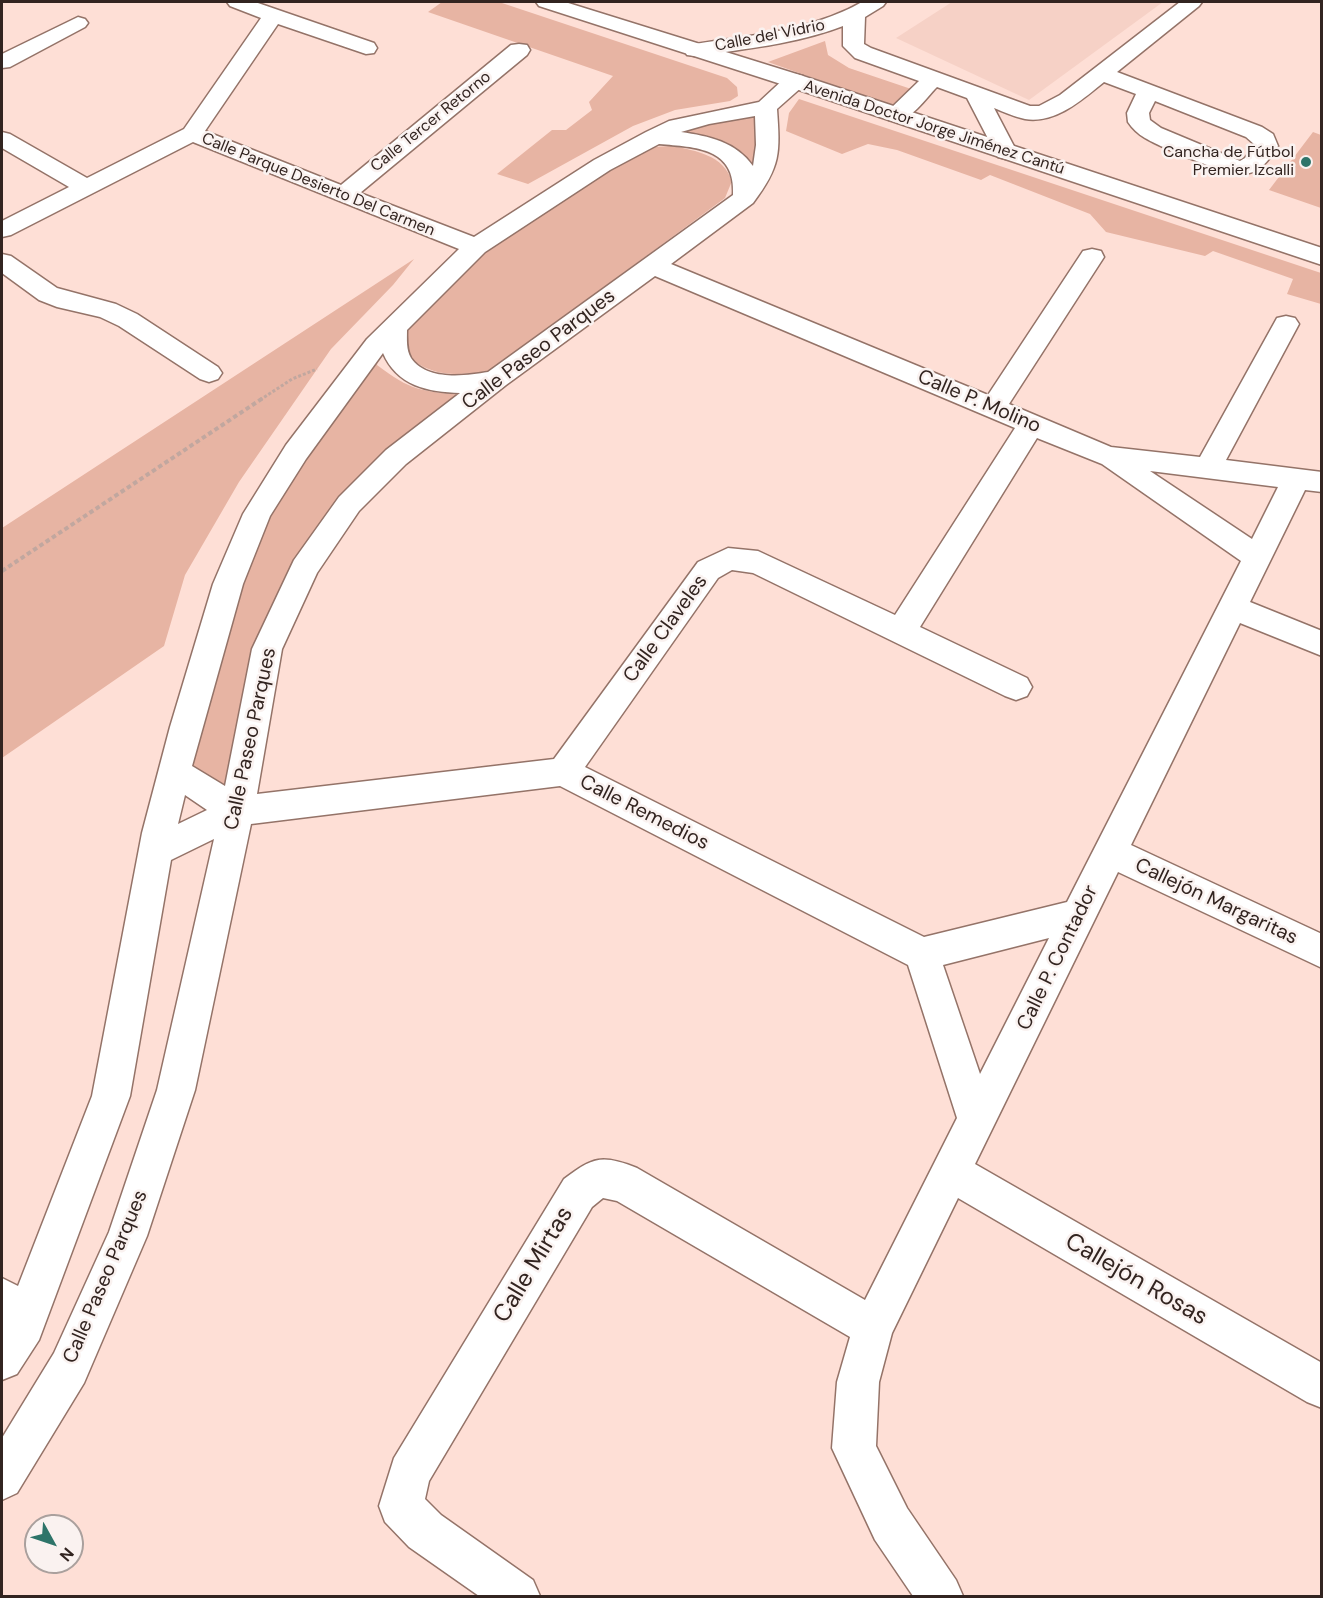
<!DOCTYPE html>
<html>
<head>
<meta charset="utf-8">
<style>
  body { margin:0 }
  #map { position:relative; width:1323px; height:1598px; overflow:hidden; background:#fedfd6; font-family:"DM Sans",sans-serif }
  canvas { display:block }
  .frame { position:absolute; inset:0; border:3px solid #322420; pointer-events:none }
  .north { position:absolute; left:24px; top:1514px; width:60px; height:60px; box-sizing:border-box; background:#faf2f0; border:2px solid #aaa09d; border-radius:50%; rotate:130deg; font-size:16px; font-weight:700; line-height:24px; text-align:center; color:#322420 }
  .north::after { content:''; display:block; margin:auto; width:21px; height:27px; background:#2e7469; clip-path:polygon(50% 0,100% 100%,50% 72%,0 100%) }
</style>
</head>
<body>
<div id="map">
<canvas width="1323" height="1598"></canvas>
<div class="frame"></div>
<div class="north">N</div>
</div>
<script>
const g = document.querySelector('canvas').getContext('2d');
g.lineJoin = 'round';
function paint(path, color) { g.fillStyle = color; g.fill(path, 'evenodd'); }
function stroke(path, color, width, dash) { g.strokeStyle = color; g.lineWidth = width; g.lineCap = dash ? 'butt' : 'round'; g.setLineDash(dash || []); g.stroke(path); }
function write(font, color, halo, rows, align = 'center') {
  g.font = font + ' "DM Sans",sans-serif'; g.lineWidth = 5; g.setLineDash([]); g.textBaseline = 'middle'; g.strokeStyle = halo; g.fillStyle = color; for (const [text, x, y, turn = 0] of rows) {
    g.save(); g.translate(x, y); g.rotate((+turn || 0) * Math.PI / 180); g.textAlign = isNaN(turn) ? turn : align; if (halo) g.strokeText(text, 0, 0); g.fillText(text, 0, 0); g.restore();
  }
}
paint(new Path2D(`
  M952,2H1163L1029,100L896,38Z`), '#f6d1c6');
paint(new Path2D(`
  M442,2H499L727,78L737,87L738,96L730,101L675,110L633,126L528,184L497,174L552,130H566L592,110L589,102L613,76L428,12Z
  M825,41L828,55L849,68L920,92L903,110L768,62Z
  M799,99L1321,273V304L1287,294L1293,279L1213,251L1205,256L1106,232L1090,214L990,175L981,180L897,150L868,144L842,154L786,131L789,113Z
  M759,114L757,178L748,169L671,135L687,127Z
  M1313,132L1321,135V208L1269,190Z
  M672,146C697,151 723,155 732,181L725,198L489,372C452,375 432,378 402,352L406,325L481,252L607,168L652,147Z
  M414,259L393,285L331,349L239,482L185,575L164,646L2,758V528Z
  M378,359L377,365C411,391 421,391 462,395L294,566L224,794L186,764L255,537L323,426Z`), '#e7b4a3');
const minor = new Path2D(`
  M227,2H255L374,43L377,48L374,53L366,54L278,24L205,131L341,185L511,45L519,44L527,45L530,50L527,55L360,193L474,237L594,160L646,132L669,121L759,102L787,76L795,74L803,76L806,81L803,86L777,109C780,153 781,166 753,203L671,264L988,395L1083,251L1092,249L1101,251L1104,257L1009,404L1111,447L1200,457L1277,318L1286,316L1295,318L1299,324L1226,460L1322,472V492L1305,490L1250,602L1322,631V656L1240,623L1131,845L1322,934V968L1118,872L975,1164L1322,1363V1408L1307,1402L958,1198L892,1333L879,1382L876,1446L907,1508L956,1580L963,1596H913L875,1540L832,1448L837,1382L850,1337L617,1201L603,1198L592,1207L429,1481L425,1499L441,1515L533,1580L540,1596H479L409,1547L385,1522L379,1506L394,1458L564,1179C593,1157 602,1154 637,1168L865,1300L957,1118L908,965L560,786L251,824L195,1090L147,1236L84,1383L17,1493L2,1500V1438L54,1353L109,1232L157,1090L214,839L171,860L130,1096L39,1340L17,1374L2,1380V1278L18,1286L92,1096L142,833L170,727L213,584L243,514L286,445L367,339L459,249L193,142L11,235L2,237V221L69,187L2,148V132L10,134L87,178L184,129L261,18L230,6ZM755,116L756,145L753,166C736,142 709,136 681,132L709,124ZM659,144C696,147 736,148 733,195L488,372C465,376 427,381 411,358C406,350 407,339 407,330L485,252L610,170ZM655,276L1015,428L895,615L758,551L728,548L698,562L554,759L257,794L282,649L317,573L359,511L406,464L506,385ZM383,353C397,386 428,392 460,393L386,450L339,497L294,560L252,649L225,786L192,766L243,584L270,516L306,459ZM1037,438L1102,464L1241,561L1067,902L924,937L585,767L718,578L732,570L753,573L1005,696L1016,700L1027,696L1032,687L1027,678L920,627ZM1150,471L1278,487L1252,539ZM185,795L207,810L178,824ZM1049,938L980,1074L943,965Z
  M862,2H886L883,6L865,17L864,44L871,48L1030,106H1039L1060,95L1180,2H1202L1199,6L1117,72L1262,127L1273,134L1278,146C1270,159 1260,173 1244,174C1228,176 1160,147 1145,138C1138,134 1132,128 1128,122L1127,113L1136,94L1104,82C1083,99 1056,124 1025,119C1015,117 1004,112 994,108L1017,152L1014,157L1006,159L998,157L995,152L967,98L937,87C924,100 909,125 889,120L886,115L889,110L919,81L855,58L843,46V26C796,44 745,49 695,56L687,55L684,50L687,45L695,44C752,35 811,31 862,2ZM1155,101L1246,137L1255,145L1245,158L1240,161L1161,128L1150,120L1149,113Z
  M78,17L85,19L88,23L85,27L10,67L2,68V54Z
  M2,254L11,256L57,288L116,304L137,314L218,367L222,373L218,379L209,382L200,379L119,326L100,317L57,307L39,300L2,273Z`);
const major = new Path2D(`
  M536,2H565L803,76L1322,248V265L787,86L539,6Z`);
stroke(minor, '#947368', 3);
stroke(major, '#947368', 3);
stroke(new Path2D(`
  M260,400L292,379L317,369`), '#c1a79f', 3, [3, 2]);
stroke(new Path2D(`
  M2,571L263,398`), '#c1a79f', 4, [4.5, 3]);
paint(minor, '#fff');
paint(major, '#fff');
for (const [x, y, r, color] of [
  [1306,162,6,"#2e7469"]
]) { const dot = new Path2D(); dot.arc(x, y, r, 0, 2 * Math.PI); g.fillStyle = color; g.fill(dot); stroke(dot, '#faf2f0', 2); }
write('16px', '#322420', '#faf2f0', [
  ["Calle del Vidrio",770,36,-11],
  ["Calle Tercer Retorno",431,122,-39],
  ["Avenida Doctor Jorge Jiménez Cantú",934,128,18],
  ["Calle Parque Desierto Del Carmen",318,185,22]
]);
write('16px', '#322420', '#faf2f0', [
  ["Cancha de Fútbol",1294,153],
  ["Premier Izcalli",1294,171]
], 'right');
write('20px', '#322420', '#faf2f0', [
  ["Calle Paseo Parques",539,350,-37],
  ["Calle P. Molino",979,402,23],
  ["Calle Claveles",666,629,-54],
  ["Calle Paseo Parques",251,739,-78],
  ["Calle Remedios",644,813,27],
  ["Callejón Margaritas",1216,902,25],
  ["Calle P. Contador",1058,958,-64],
  ["Calle Paseo Parques",106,1277,-67]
]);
write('24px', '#322420', '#faf2f0', [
  ["Calle Mirtas",534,1265,-59],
  ["Callejón Rosas",1136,1280,30]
]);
</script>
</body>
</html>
